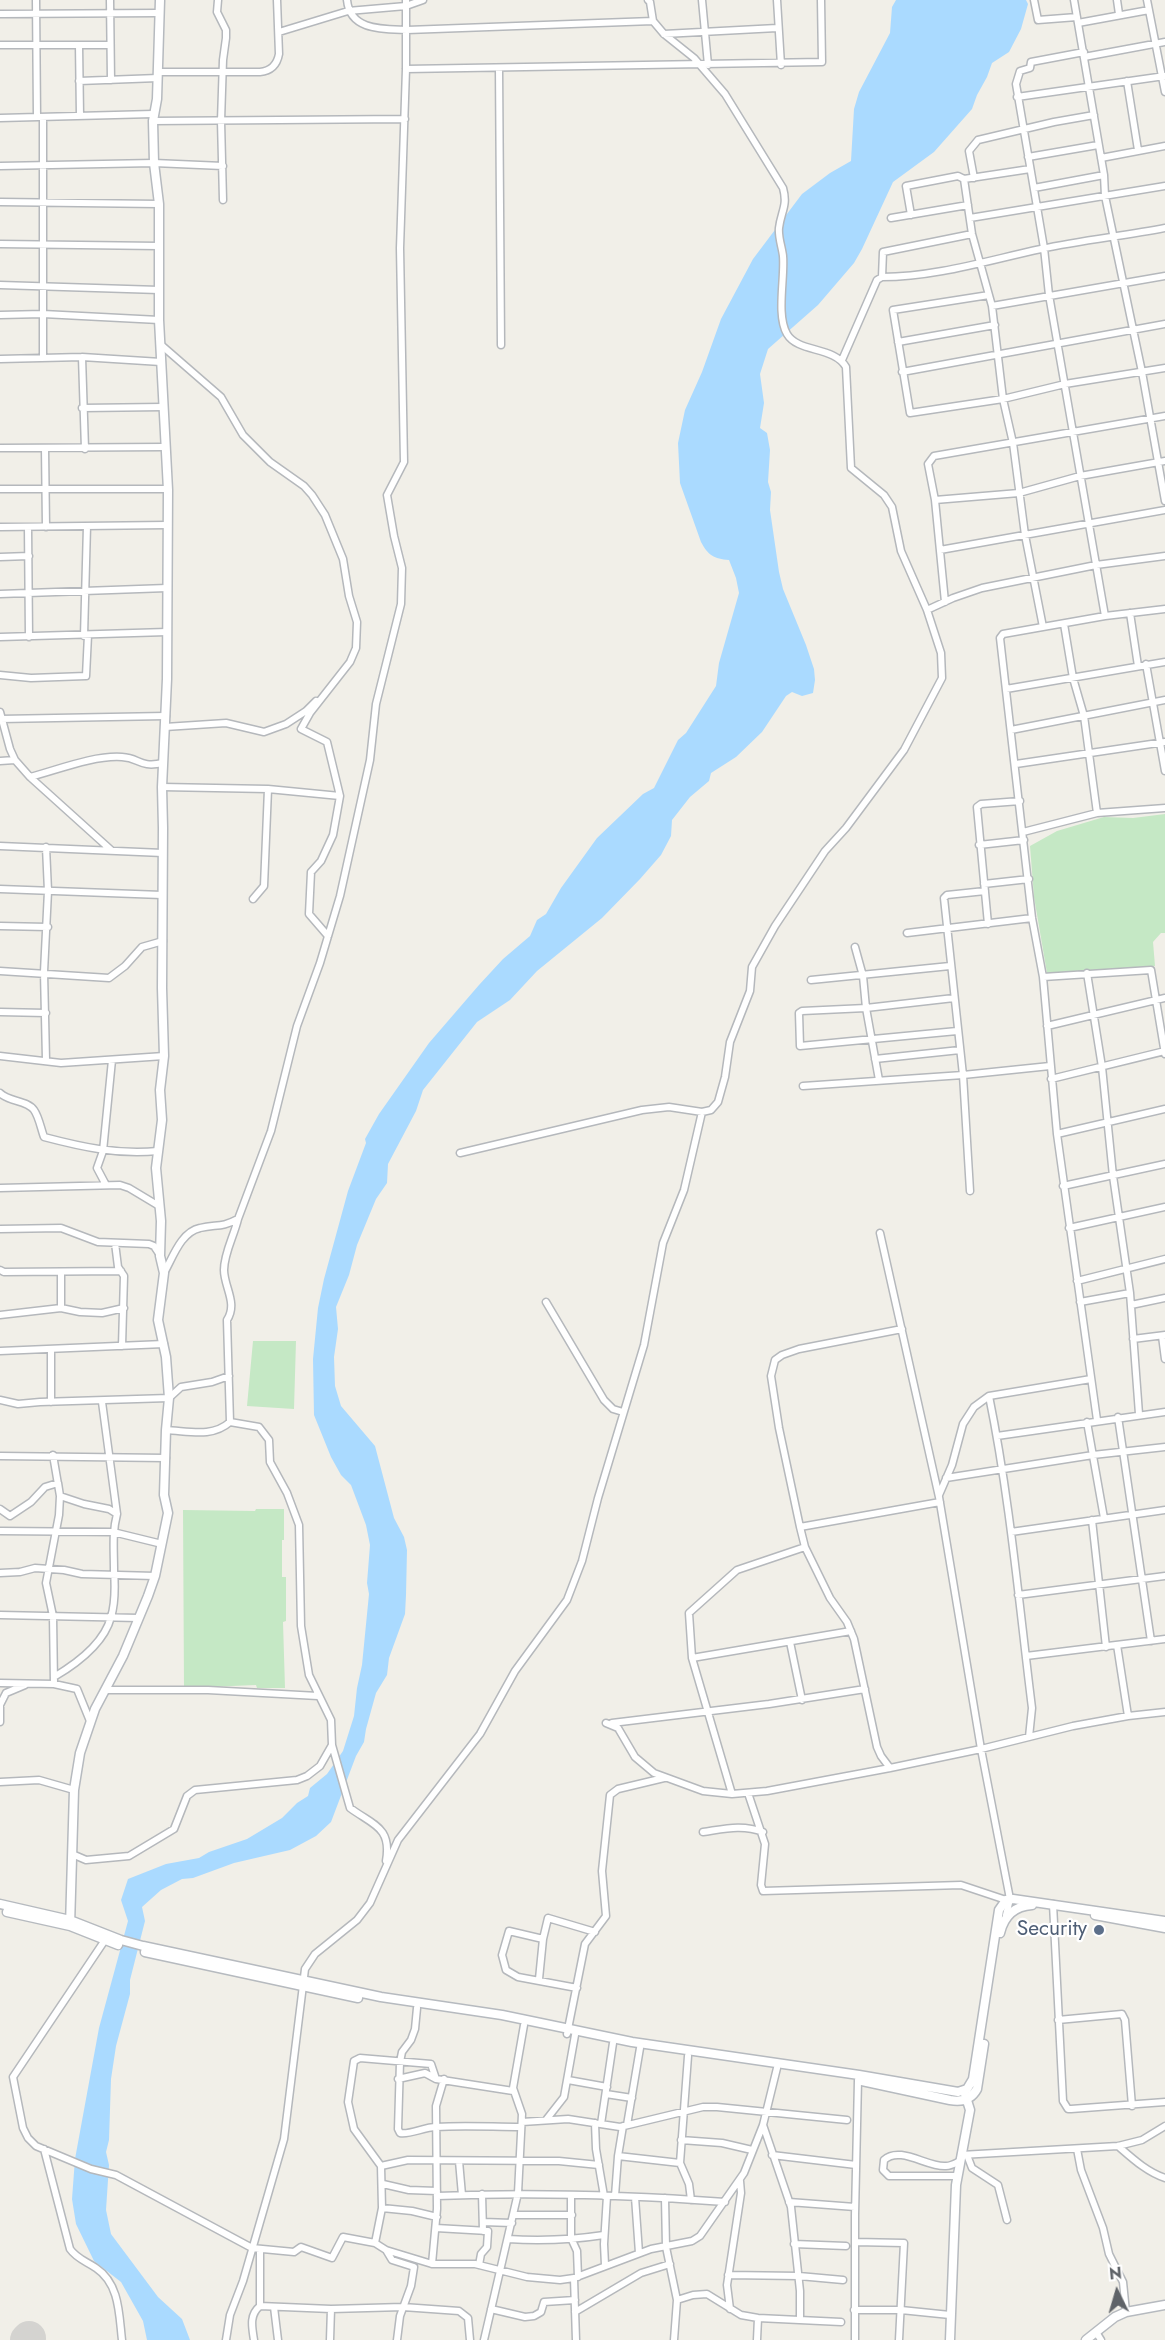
<!DOCTYPE html>
<html>
<head>
<meta charset="utf-8">
<style>
  body { margin:0 }
  #map { position:relative; width:1165px; height:2340px; overflow:hidden; background:#f1efe8; font-family:Jost,sans-serif }
  canvas { display:block }
  .north { position:absolute; left:1087px; top:2262px; width:60px; height:60px; -webkit-text-stroke:4px #fff; paint-order:stroke; rotate:355deg; font-size:16px; font-weight:700; line-height:24px; text-align:center; color:#5f6368 }
  .north::after { content:''; display:block; margin:auto; width:21px; height:27px; background:#5f6368; clip-path:polygon(50% 0,100% 100%,50% 72%,0 100%) }
</style>
</head>
<body>
<div id="map">
<canvas width="1165" height="2340"></canvas>
<div class="north">N</div>
</div>
<script>
const g = document.querySelector('canvas').getContext('2d');
g.lineJoin = 'round';
function paint(path, color) { g.fillStyle = color; g.fill(path, 'evenodd'); }
function stroke(path, color, width, dash) { g.strokeStyle = color; g.lineWidth = width; g.lineCap = dash ? 'butt' : 'round'; g.setLineDash(dash || []); g.stroke(path); }
function write(font, color, halo, rows, align = 'center') {
  g.font = font + ' Jost,sans-serif'; g.lineWidth = 4.5; g.setLineDash([]); g.textBaseline = 'middle'; g.strokeStyle = halo; g.fillStyle = color; for (const [text, x, y, turn = 0] of rows) {
    g.save(); g.translate(x, y); g.rotate((+turn || 0) * Math.PI / 180); g.textAlign = isNaN(turn) ? turn : align; if (halo) g.strokeText(text, 0, 0); g.fillText(text, 0, 0); g.restore();
  }
}
paint(new Path2D(`
  M1165,814V933H1161L1153,942L1155,966L1047,973L1034,897L1030,846L1057,831L1104,817L1133,818Z
  M253,1341H296L294,1409L247,1406Z
  M256,1509H284V1540H282V1577H286V1621L283,1622L285,1688H257L256,1685L184,1688L183,1510L255,1511Z`), '#c5e8c5');
paint(new Path2D(`
  M896,0H1026L1028,4L1021,29L1009,52L992,63L987,77L977,95L972,109L934,152L893,182L862,249L854,263L818,305L768,349L760,374L764,403L760,428L767,433L770,450L768,482L771,492L770,510L779,572L783,589L806,645L814,669L815,680L813,693L802,696L792,692L786,696L762,732L736,757L711,773L709,781L690,797L672,820L671,836L661,855L640,879L602,918L537,971L510,1000L477,1022L423,1090L416,1111L388,1164L387,1183L376,1199L357,1245L349,1275L336,1307L338,1329L334,1357L335,1386L341,1406L375,1446L394,1518L404,1537L407,1550L406,1595L405,1614L389,1658L387,1675L376,1693L366,1729L364,1742L356,1756L331,1822L316,1836L290,1850L234,1863L193,1878L182,1879L161,1890L142,1907L145,1921L130,1980V1994L116,2046L111,2079L109,2140L106,2152L109,2165L106,2210L111,2234L158,2297L182,2319L190,2340H147L143,2321L121,2282L94,2261L76,2224L72,2199L75,2159L99,2028L128,1921L121,1900L128,1879L166,1864L199,1858L209,1852L247,1839L282,1818L297,1803L308,1796L310,1788L327,1774L343,1751L354,1716L357,1688L362,1665L369,1594L367,1583L370,1545L366,1525L351,1485L341,1475L331,1457L314,1415L313,1359L318,1308L324,1279L348,1191L366,1143L365,1139L379,1114L429,1043L479,985L503,959L530,936L537,920L546,914L561,888L597,838L643,794L654,788L678,740L686,733L716,686L719,663L739,593L736,578L729,560C714,559 708,555 701,542L680,483L678,443L685,410L702,372L721,319L753,259L802,194L830,173L851,161L854,109L859,92L890,33L892,7Z`), '#aadaff');
stroke(new Path2D(`
  M27,2340L29,2338`), '#d4d3d0', 34);
const street = new Path2D(`
  M36,0L37,117
  M110,0L111,80
  M218,0L217,12L226,30V38L223,60L221,121L223,200
  M347,0C350,31 383,29 407,30L653,21
  M702,0L708,65
  M777,0L781,65
  M1034,0L1038,20L1077,17
  M1074,0L1104,175L1105,196L1142,372L1165,501
  M1117,0L1119,14
  M1147,0L1165,92
  M0,14L159,13
  M1078,23L1149,10
  M279,32L348,11L406,6L423,0
  M664,34L777,28
  M0,45H110
  M79,45L80,116
  M1084,52L1031,62L1030,68L1020,71L1016,84L1044,248L1049,295L1105,616
  M1084,57L1165,42
  M499,68L501,345
  M406,69L822,62L821,0
  M158,72H260C271,71 277,65 279,54L277,0
  M79,81L158,78
  M1127,81L1138,150
  M1017,97L1165,76
  M43,117V358
  M0,118L153,114
  M153,121L405,119
  M1028,157L1098,145
  M1101,158L1165,146
  M0,166L154,163L223,166
  M974,178L969,151L978,140L1054,122L1094,115
  M964,179L972,234L992,306L1003,399L1013,443L1025,535L1043,627
  M1034,188L1104,175
  M0,202L159,204
  M911,215L906,186L958,176L964,179L1030,169
  M891,218L968,205
  M970,218L1165,186
  M0,244L159,246
  M882,277C936,277 989,260 1041,249C1082,240 1124,236 1165,228
  M0,285L159,290
  M989,295L893,310L910,413L1003,399L1065,384L1165,368
  M992,306L1165,276
  M0,315L43,314L159,320
  M898,342L995,325
  M160,344L221,397L243,435L270,462L304,486L312,495L325,515L343,559L349,596L357,622L356,648L350,662L310,713L301,729L327,742L340,796L333,835L321,861L311,872L309,914L328,936
  M82,357L85,449
  M0,359L82,357L161,362
  M842,360L877,280L882,277L883,252L972,234
  M902,372L1165,324
  M82,408L163,407
  M0,448L165,447
  M45,448L46,527
  M0,489H168
  M935,500L1019,493L1080,476L1165,461
  M0,527L167,525
  M28,527L29,637
  M940,550L1165,510
  M0,557L29,556
  M0,594L167,588
  M945,602L935,500L928,464L934,456L1165,416
  M927,610L953,598L982,588L1096,565L1165,556
  M1130,613L1138,666
  M1064,624L1073,678L1084,716L1097,813
  M84,636L87,526
  M0,637L167,632
  M1146,664L1165,771
  M0,675L31,678L86,676L88,635
  M1006,689L1165,662
  M0,712L10,749L15,760L30,777L111,850
  M0,719L166,716
  M165,727L226,723L264,732L286,724L306,711L316,701
  M1011,730L1165,700
  M0,761L15,760
  M1016,764L1165,742
  M30,777C57,770 94,755 122,757C140,758 139,768 163,763
  M162,787L268,789L340,796
  M1023,832L1097,813L1165,808
  M979,845L1024,840
  M0,846L163,853
  M46,847L48,891L44,972L46,1060
  M984,884L1029,879
  M0,889L162,895
  M253,899L264,886L268,789
  M988,924L977,807L981,804L1020,801
  M0,926L48,927
  M907,933L1032,918
  M855,947L863,976L866,1008L879,1080
  M0,971L109,978L125,966L142,947L163,941
  M1087,973L1102,1067L1113,1176L1130,1293L1139,1414
  M1043,977L1151,970L1165,1054
  M811,980L950,966
  M954,998L866,1008L802,1011L799,1013L800,1046L957,1031
  M0,1012L46,1013
  M1047,1026L1165,998
  M0,1056L61,1063L164,1056
  M875,1059L960,1050
  M1051,1079L1165,1051
  M803,1086L963,1075L1050,1066
  M0,1093C9,1102 27,1100 34,1110C39,1117 41,1129 44,1137C82,1147 118,1155 158,1151
  M1057,1134L1165,1109
  M460,1153L642,1110L669,1107L702,1112
  M106,1185L97,1168L103,1151L112,1060
  M1063,1186L1165,1164
  M0,1188L120,1185L129,1188L159,1206
  M970,1191L963,1075L944,898L947,895L985,891
  M1069,1228L1165,1207
  M0,1229L61,1228L98,1242L149,1244L154,1246L160,1255
  M880,1233L939,1497L981,1749L1010,1899L1006,1915
  M115,1243L118,1267L124,1276L122,1346
  M0,1270L4,1272L121,1271
  M164,1273C173,1257 181,1232 200,1228C216,1224 221,1228 238,1219L271,1131L297,1026L320,963L340,896L370,760L376,704L401,604L402,568L394,536L387,495L404,462L400,248L406,69V0
  M1077,1281L1165,1259
  M546,1302L604,1400L613,1409L623,1412
  M1080,1302L1130,1293
  M1131,1305L1165,1298
  M61,1308V1272
  M0,1315L61,1308L80,1312L102,1313L124,1308
  M1162,1336L1165,1359
  M1133,1339L1165,1335
  M0,1351L164,1344
  M989,1396C1010,1499 1019,1604 1032,1708L1029,1737
  M0,1400L18,1404L40,1402L169,1398L181,1387L212,1382L229,1376
  M51,1402V1350
  M1118,1417L1151,1641
  M1097,1420L1057,1134L1043,977L1032,918L1000,638L1003,634L1105,616L1165,609
  M1087,1422L1104,1518
  M166,1430C189,1431 212,1438 230,1422L227,1320C238,1303 224,1287 224,1270C224,1253 234,1236 238,1219
  M997,1436L1165,1412
  M53,1455L60,1496L59,1515L46,1583L53,1616L54,1684
  M0,1456L166,1458
  M946,1478L1093,1455L1165,1447
  M939,1495L952,1465L963,1424L974,1407L989,1396L1091,1379
  M0,1509L10,1516L31,1502L45,1487L58,1483L60,1496L84,1504L109,1509L117,1514
  M1092,1520L1106,1647
  M800,1527L940,1502
  M0,1531L113,1532L162,1544
  M1011,1532L1165,1510
  M0,1573L20,1572L35,1568L64,1570L82,1574L155,1576
  M1018,1595L1165,1576
  M0,1615L139,1618
  M790,1642L802,1700
  M1117,1645L1128,1716
  M1026,1656L1165,1639
  M692,1658L851,1631
  M54,1677C76,1664 104,1644 111,1617C115,1604 115,1584 114,1570C114,1550 112,1533 117,1514L102,1402
  M0,1683L54,1684L77,1689L90,1721
  M106,1690H208L318,1696
  M0,1722V1705L6,1693L25,1685
  M606,1723L618,1728L635,1757L654,1773L703,1791L732,1794L767,1791L890,1768L981,1749L1073,1726L1128,1716L1165,1712
  M612,1723L769,1704L865,1689
  M332,1745L350,1808C373,1825 392,1827 386,1861
  M890,1768L881,1756L877,1747L854,1639L847,1622L830,1598L805,1547L800,1527L779,1428L771,1376L775,1360L782,1355L799,1349L902,1329
  M0,1782L39,1780L74,1790
  M748,1793L765,1844L761,1885L763,1891L961,1885L1006,1900
  M732,1794L692,1658L689,1613L737,1570L805,1547
  M703,1832C724,1829 742,1824 763,1832
  M72,1854L86,1860L129,1856L174,1829L187,1796L195,1790L297,1780L307,1776L320,1766L332,1745L331,1720L309,1675L301,1626L299,1525L287,1493L270,1462L269,1440L259,1427L230,1422
  M1053,1904L1063,2101L1068,2109H1071L1165,2102
  M543,1939L509,1931L502,1955L506,1970L518,1977L577,1988
  M105,1940L13,2077L23,2128L28,2138L36,2146L91,2169L116,2175L252,2248L294,2252L301,2247L332,2258L343,2237L375,2243
  M539,1979L543,1939L548,1918L595,1932
  M417,2008L415,2029L411,2040L402,2052L400,2062L398,2129L400,2133C410,2135 424,2127 436,2127C464,2125 493,2127 521,2127
  M1058,2020L1122,2014L1125,2020L1132,2106
  M567,2034L585,1944L606,1916L602,1871L610,1795L618,1789L664,1778
  M688,2056L680,2163L689,2184L691,2200
  M398,2079L425,2073L436,2079L513,2091
  M436,2079L431,2064L360,2058L354,2061L348,2102L354,2129L381,2166L382,2208L375,2243L386,2250L432,2264H475L527,2277L560,2280L574,2278L651,2249L692,2241L700,2236L744,2173L763,2125L777,2068
  M568,2080L607,2087
  M606,2094L632,2098
  M546,2120L564,2097L575,2035
  M522,2122L568,2119L620,2127L703,2107H717L847,2120
  M595,2123L596,2149L604,2196
  M601,2124L613,2043
  M627,2125L640,2048
  M763,2125L791,2207L800,2291V2320
  M681,2140L722,2143L752,2150
  M1118,2146C1133,2159 1147,2172 1165,2178
  M44,2149L70,2249C77,2259 86,2261 96,2268C120,2284 119,2315 122,2340
  M1077,2149L1081,2170L1103,2228L1109,2254L1123,2282L1126,2312
  M772,2155L856,2165
  M961,2155L1118,2146L1142,2140L1165,2126
  M967,2155L972,2168L998,2185L1007,2220
  M618,2156L680,2163
  M459,2161L462,2195
  M381,2166L408,2160L559,2161L599,2165
  M958,2176H889L883,2170L884,2160C900,2145 928,2168 946,2166C951,2166 956,2163 960,2161
  M383,2184L409,2190L437,2191
  M482,2194L483,2231
  M571,2195V2238L577,2251L578,2277
  M437,2196C533,2192 629,2195 725,2202
  M615,2196L618,2156L623,2126
  M635,2197L639,2253
  M665,2198L666,2247L677,2300L674,2340
  M789,2202L855,2207
  M382,2208L412,2211L437,2217
  M513,2215H572
  M483,2222L512,2223
  M436,2228L488,2231L487,2247L481,2254L479,2265
  M508,2239C541,2241 571,2240 604,2235
  M855,2242L904,2243L899,2340
  M794,2244L846,2246
  M386,2250L392,2260L414,2267L411,2286L400,2316L397,2340
  M432,2264L437,2209L436,2106L444,2079
  M605,2265L604,2244L607,2196
  M728,2275L799,2276L843,2280
  M574,2278L576,2340
  M677,2300L693,2295L707,2294L741,2315L758,2318L841,2322
  M260,2306L331,2309L403,2307L459,2311L468,2318L470,2340
  M274,2307L278,2340
  M491,2309L525,2317L534,2316L541,2312L544,2302L575,2300
  M730,2309L727,2285L741,2193L740,2181
  M854,2310H901L950,2315
  M575,2312L641,2273L670,2264
  M1096,2332L1101,2340
  M226,2340L230,2315L243,2281L284,2139L305,1969L315,1954L357,1920L370,1903L398,1840L480,1734L515,1671L567,1600L582,1561L598,1498L644,1345L663,1243L684,1190L702,1112L711,1110L718,1102L725,1077L730,1042L750,991L752,967L775,926L825,851L846,828L904,750L942,678L941,653L927,610L901,551L892,507L884,495L851,468L846,367C834,346 798,353 787,334C776,315 785,278 783,256C782,247 778,237 779,228C781,211 788,206 783,188L725,94L694,58L664,34L653,21L650,2L648,0
  M254,2340C252,2327 249,2315 260,2306V2249
  M330,2340L331,2309
  M484,2340L518,2193L522,2114L513,2088L524,2025
  M757,2340L758,2318
  M855,2340V2215L858,2080`);
const secondary = new Path2D(`
  M0,1904L70,1920L121,1940L143,1946L381,1997L502,2015L632,2042L859,2075L958,2092L967,2089L973,2079L999,1910L1006,1900L1013,1899L1165,1921
  M7,1912L70,1926L118,1945
  M1095,1915L1165,1928
  M70,1926L74,1790L80,1753L95,1709L123,1656L148,1596L155,1576L168,1513L164,1495L166,1430L169,1398L166,1357L158,1320L164,1273L160,1256L161,1221L156,1168L162,1120L160,1090L164,1056L162,988L163,828L162,787L167,679L168,490L159,320V204L154,163L153,121L157,99L160,0
  M1000,1933C1004,1916 1014,1906 1032,1905
  M145,1952L358,1998
  M862,2081L950,2100C961,2102 971,2100 977,2089L984,2044
  M950,2340L956,2185L970,2110L965,2094
  M1086,2340L1115,2317L1126,2312L1165,2305`);
stroke(street, '#b5b8bc', 9);
stroke(secondary, '#b6babf', 11);
stroke(street, '#fff', 6);
stroke(secondary, '#fff', 8);
for (const [x, y, r, color] of [
  [1099,1930,6,"#5c6f8a"]
]) { const dot = new Path2D(); dot.arc(x, y, r, 0, 2 * Math.PI); g.fillStyle = color; g.fill(dot); stroke(dot, '#fff', 2); }
write('21px', '#4e5e75', '#fff', [
  ["Security",1087,1930]
], 'right');
</script>
</body>
</html>
